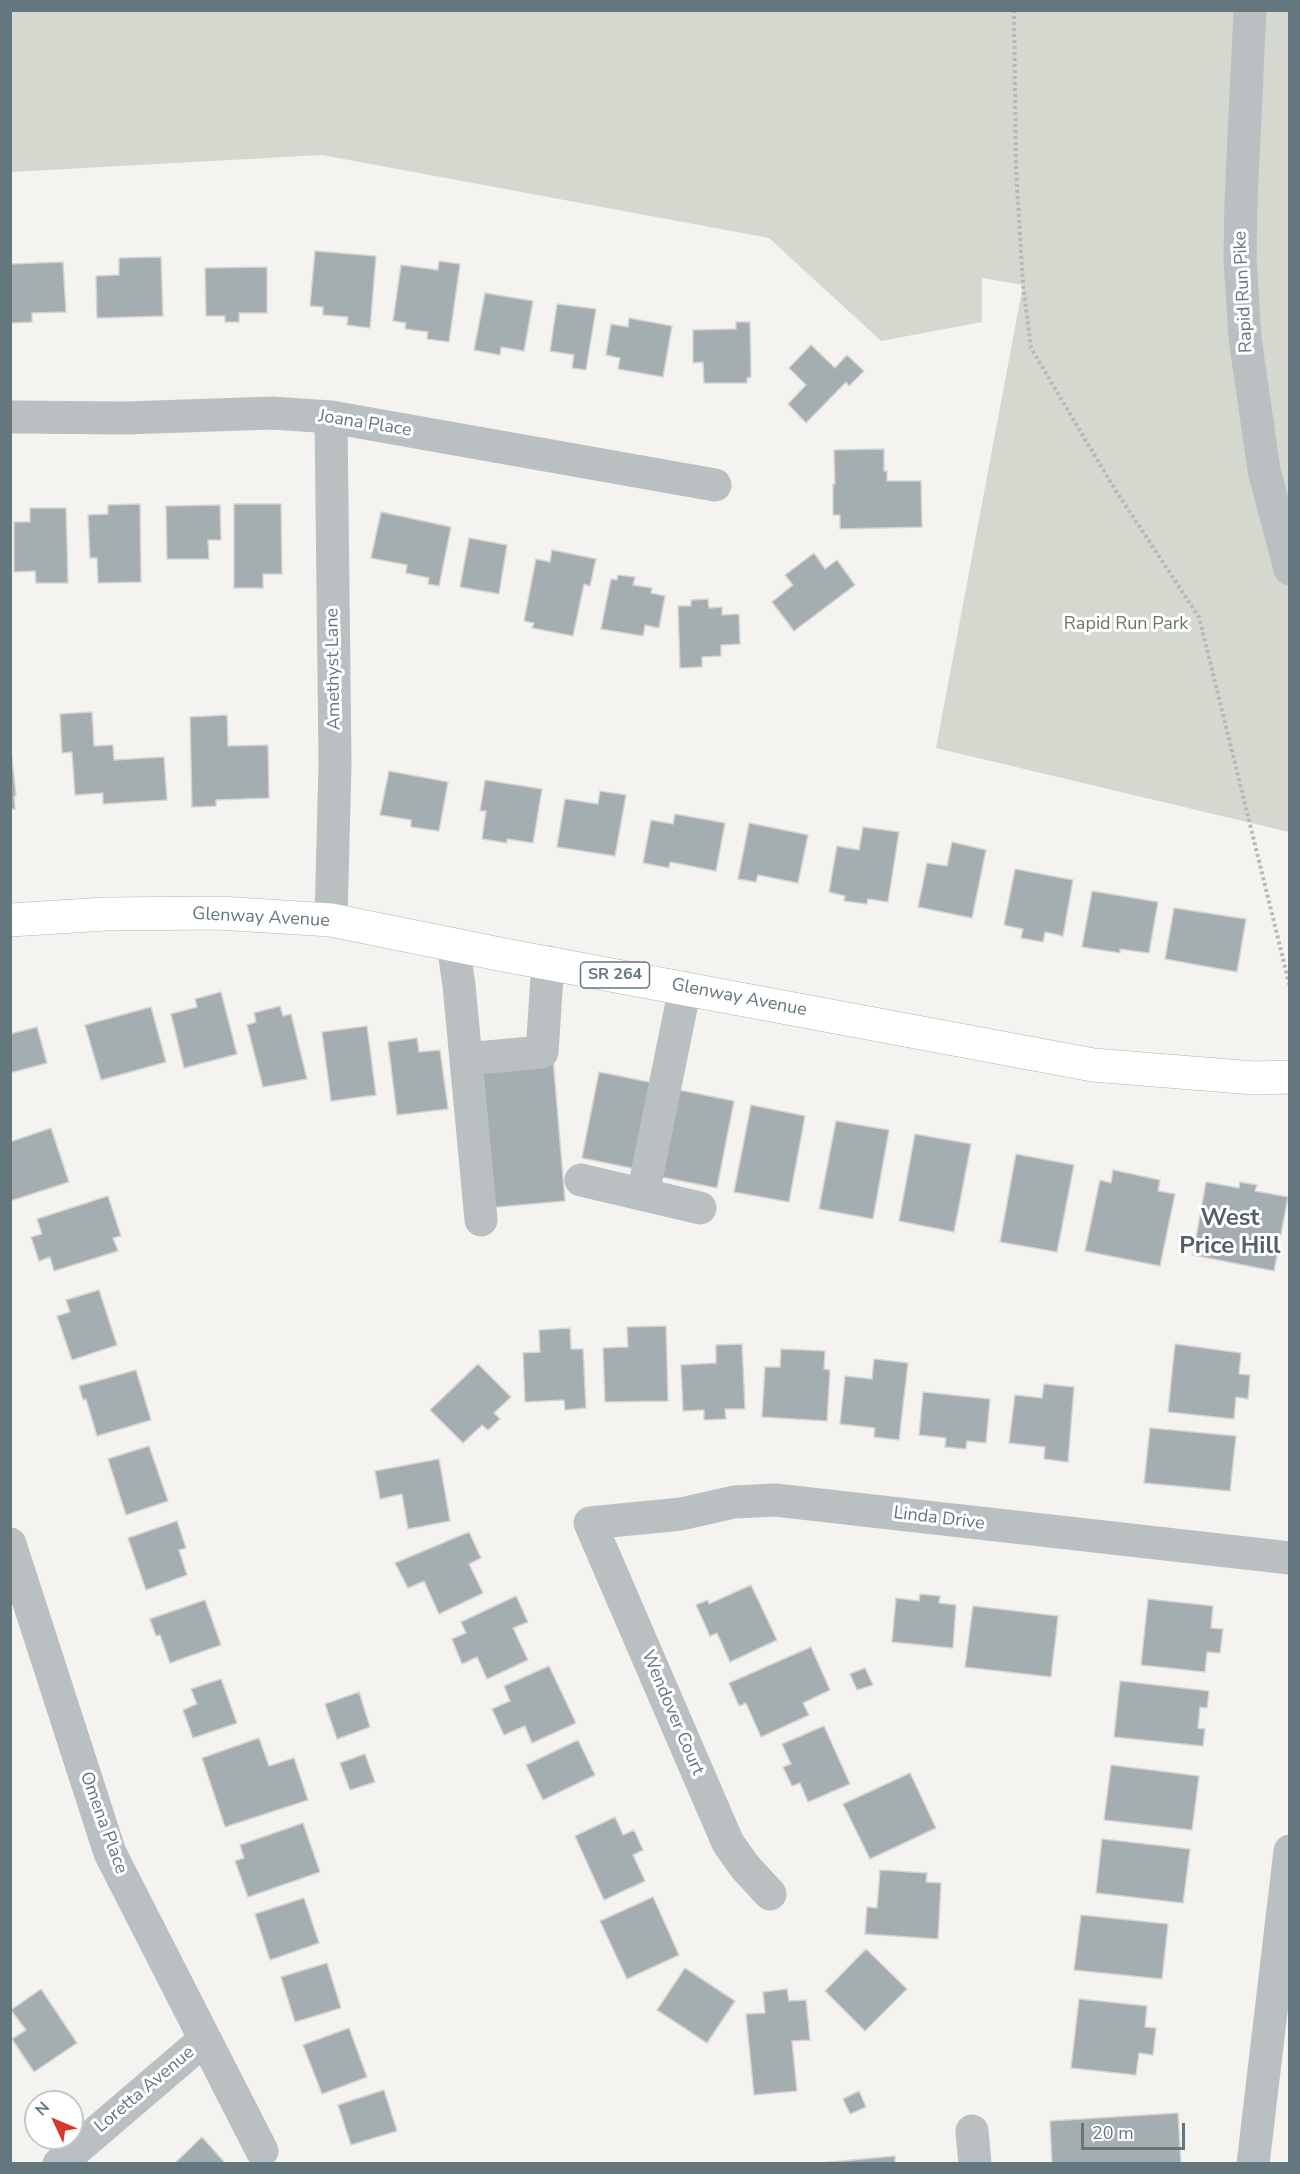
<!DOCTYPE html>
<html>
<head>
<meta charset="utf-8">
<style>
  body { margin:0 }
  #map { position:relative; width:1300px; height:2174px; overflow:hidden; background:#f4f3f0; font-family:"Nunito Sans",sans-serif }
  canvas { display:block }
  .frame { position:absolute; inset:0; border:12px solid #64777f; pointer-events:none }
  .north { position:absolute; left:24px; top:2090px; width:60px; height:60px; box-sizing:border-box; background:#fff; border:2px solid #c1c9cc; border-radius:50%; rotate:314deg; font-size:16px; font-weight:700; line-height:24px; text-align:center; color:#64777f }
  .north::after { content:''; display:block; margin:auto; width:21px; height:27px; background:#d8372b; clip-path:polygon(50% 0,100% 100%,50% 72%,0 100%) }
  .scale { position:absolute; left:1081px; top:2123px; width:104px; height:27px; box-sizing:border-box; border:3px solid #64777f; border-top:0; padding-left:8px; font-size:18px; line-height:21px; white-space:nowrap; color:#64777f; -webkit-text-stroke:4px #fff; paint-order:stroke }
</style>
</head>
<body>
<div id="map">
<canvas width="1300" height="2174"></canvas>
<div class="frame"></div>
<div class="north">N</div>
<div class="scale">20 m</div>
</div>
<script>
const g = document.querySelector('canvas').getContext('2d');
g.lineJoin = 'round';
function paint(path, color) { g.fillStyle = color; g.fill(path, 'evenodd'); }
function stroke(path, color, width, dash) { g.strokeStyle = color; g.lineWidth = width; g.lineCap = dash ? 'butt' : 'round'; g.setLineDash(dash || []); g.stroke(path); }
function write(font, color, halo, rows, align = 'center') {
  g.font = font + ' "Nunito Sans",sans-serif'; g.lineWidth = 6; g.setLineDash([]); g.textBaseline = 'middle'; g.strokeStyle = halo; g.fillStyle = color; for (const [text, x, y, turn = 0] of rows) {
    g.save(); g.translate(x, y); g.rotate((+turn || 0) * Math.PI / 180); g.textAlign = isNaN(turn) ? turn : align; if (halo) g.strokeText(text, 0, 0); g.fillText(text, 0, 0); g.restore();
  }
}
paint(new Path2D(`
  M11,11H1289V832L936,748L1023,285L982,278V322L881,341L769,238L322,155L11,172Z`), '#d4d8cf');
const building = new Path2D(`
  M315,251L376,256L370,328L347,325L348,317L323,315V307L310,306Z
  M161,257L163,316L97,318L96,276L119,275V258Z
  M439,261L460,264L449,342L427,339L428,332L405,329L406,323L393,321L401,265L438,270Z
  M63,262L66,312L32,313V322L11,323L10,264Z
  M267,267V313H239V322H225V316H206L205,268Z
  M485,293L533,301L524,351L501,347L500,355L474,350Z
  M557,304L596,309L586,370L572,368L574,355L550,351Z
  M629,318L672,326L663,377L618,369L620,358L606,355L611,324L628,327Z
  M736,322H750L751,377L747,378V383H704L703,362L693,363V330L736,329Z
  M811,345L835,368L847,355L864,371L849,386L846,382L806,423L788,404L806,385L789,368Z
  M884,449V471H887V481H921L922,527L840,529V515H833V484H835L834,450Z
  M140,504L141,582L98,583L97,558H90L88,515L108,514V505Z
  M234,504H281L282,574H263V588H234Z
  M220,505L221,540H208L209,559H167L166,506Z
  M30,508H66L68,583H36L35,571L14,572V522H30Z
  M381,512L451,527L439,586L428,584L429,578L406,573L407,565L371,558Z
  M469,538L507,545L499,594L460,587Z
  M552,550L596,559L590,586L584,584L573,636L532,628L534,623L524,621L536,559L550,562Z
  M814,553L825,569L837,560L855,585L794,631L772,602L793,585L785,575Z
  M618,575L635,577L633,585L652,588L651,593L665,596L659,628L645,625L643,636L601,629L611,579L617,580Z
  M708,599L709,608L722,607V615L739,614L740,644L721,645V656L702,657V667L680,668L678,606H691V600Z
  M92,712L94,746L113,745L114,760L164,757L167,800L103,804V793L75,795L72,752L62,753L60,714Z
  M227,715L228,746L268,745L269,798L216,800V806L192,807L190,717Z
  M10,740L16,796H14L15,809H10Z
  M389,771L448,782L439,831L411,827V820L380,815Z
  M485,780L542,789L533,843L507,839V843L482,839L486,811H480Z
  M600,791L626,795L615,856L557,847L565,799L598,804Z
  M675,814L725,823L716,871L670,862L669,868L643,863L651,820L673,824Z
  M749,823L808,835L798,883L758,875L756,882L738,879Z
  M863,827L899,832L888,902L868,899L867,904L844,901L845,896L829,892L837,846L859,850Z
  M952,842L986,850L972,918L918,907L927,863L947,866Z
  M1015,869L1073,880L1063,936L1045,932L1043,942L1021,938L1023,929L1004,925Z
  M1092,891L1158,902L1149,953L1120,949V953L1082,947Z
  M1174,908L1246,919L1237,972L1165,959Z
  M221,992L237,1054L184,1068L171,1014L197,1007L195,999Z
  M280,1006L283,1016L291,1014L307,1079L263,1087L247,1025L256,1022L254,1013Z
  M151,1007L166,1062L101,1080L85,1025Z
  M367,1026L376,1095L331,1101L322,1032Z
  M37,1027L47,1063L10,1073V1034Z
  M417,1038L419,1052L440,1050L448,1109L397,1115L388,1042Z
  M553,1058L565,1201L486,1208L474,1065Z
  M599,1072L654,1083L636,1169L582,1158Z
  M679,1090L734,1101L717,1188L662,1177Z
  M751,1105L805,1116L789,1202L734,1192Z
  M836,1121L889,1130L873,1219L819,1209Z
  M51,1128L69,1182L10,1201V1142Z
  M915,1134L971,1144L954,1232L899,1221Z
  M1016,1154L1074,1165L1057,1252L1000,1242Z
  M1113,1170L1160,1180L1158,1191L1175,1194L1160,1266L1085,1251L1100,1180L1111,1183Z
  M1206,1182L1239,1188L1240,1182L1257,1185L1255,1191L1288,1197L1274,1271L1193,1255Z
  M108,1196L121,1236L113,1238L118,1251L54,1271L50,1257L39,1261L31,1237L42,1234L37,1219Z
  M99,1290L117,1345L72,1360L57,1316L70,1312L66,1300Z
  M666,1326L668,1401L605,1402L603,1348L628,1347L627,1327Z
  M570,1328L571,1349H583L586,1408L565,1410L564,1400L525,1402L523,1353L540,1352L539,1330Z
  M742,1344L745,1409H725L726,1419L704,1420V1410L683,1411L681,1365L716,1363V1345Z
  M1175,1344L1241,1353L1239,1374L1250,1375L1248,1399L1236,1397L1234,1419L1168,1412Z
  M781,1349L825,1351L824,1369L830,1370L827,1421L762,1417L765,1367H780Z
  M874,1359L908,1363L899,1440L874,1437L875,1428L840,1424L845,1376L872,1379Z
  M478,1364L511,1397L494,1413L500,1419L488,1430L482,1425L463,1443L430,1410Z
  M136,1370L151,1420L97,1436L86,1399L83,1400L79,1386Z
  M1044,1384L1074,1387L1068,1462L1044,1459L1045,1447L1009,1443L1015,1395L1042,1398Z
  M923,1392L990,1399L986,1443L967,1441L966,1449L945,1447L946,1438L919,1435Z
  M1150,1428L1236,1436L1230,1491L1144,1483Z
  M149,1446L168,1501L126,1515L108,1459Z
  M439,1459L450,1521L408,1529L402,1494L380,1499L375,1471Z
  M177,1521L186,1548L179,1550L187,1575L146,1590L128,1538Z
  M469,1532L481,1558L469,1564L483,1593L439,1614L424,1581L408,1588L395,1563Z
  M751,1585L777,1640L730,1662L717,1633L710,1636L696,1605L708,1600L709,1604Z
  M920,1594L940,1596L939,1603L956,1605L953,1648L892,1642L896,1598L919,1601Z
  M516,1596L528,1622L513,1628L528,1660L487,1679L477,1657L462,1664L452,1639L466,1633L461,1622Z
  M1148,1599L1213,1606L1211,1628L1223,1629L1220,1653L1207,1652L1205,1672L1141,1665Z
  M205,1600L221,1645L170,1663L160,1635L156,1636L150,1619Z
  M973,1606L1058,1616L1051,1677L965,1667Z
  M811,1647L830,1690L803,1703L809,1715L761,1737L746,1703L739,1706L729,1683Z
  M549,1666L576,1723L532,1743L525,1726L504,1735L492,1709L510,1701L504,1686Z
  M865,1668L873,1685L857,1690L850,1674Z
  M221,1679L237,1723L193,1738L183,1710L197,1704L191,1689Z
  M1120,1681L1209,1691L1207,1708L1200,1707L1198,1728L1205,1729L1203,1746L1114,1737Z
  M359,1692L370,1727L337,1739L325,1704Z
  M824,1726L850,1784L808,1802L800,1783L792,1786L783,1767L791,1764L782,1744Z
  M259,1738L269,1766L294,1758L308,1800L225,1827L202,1758Z
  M578,1740L595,1775L543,1800L526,1765Z
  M365,1754L375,1782L350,1790L340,1763Z
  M1111,1765L1199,1776L1192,1830L1104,1820Z
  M910,1773L936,1828L870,1859L843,1804Z
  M615,1817L623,1835L634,1830L643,1850L633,1855L645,1881L604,1900L575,1836Z
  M303,1823L320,1872L248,1897L235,1861L244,1858L240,1845Z
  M1102,1839L1190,1849L1183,1903L1096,1893Z
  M880,1870L927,1873L926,1882L941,1883L938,1939L865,1934L867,1907L877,1908Z
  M653,1897L679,1955L627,1979L600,1921Z
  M304,1898L319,1943L270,1960L255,1914Z
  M1081,1915L1168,1924L1162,1979L1074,1970Z
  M866,1949L907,1989L865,2031L825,1991Z
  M327,1963L341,2008L295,2022L281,1977Z
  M685,1968L735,2001L707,2043L657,2010Z
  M41,1989L77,2043L34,2072L12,2039L26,2030L11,2010Z
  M787,1989L789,2001L806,2000L810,2040L792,2041L797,2091L754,2095L746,2014L765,2013L763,1992Z
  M1079,1999L1147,2006L1145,2027L1156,2028L1153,2055L1139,2053L1136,2075L1071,2068Z
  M349,2028L367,2077L322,2094L303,2045Z
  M384,2090L397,2131L351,2145L338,2105Z
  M859,2091L866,2107L850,2114L843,2099Z
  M1178,2113L1181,2164H1052L1050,2121Z
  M202,2137L226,2164H174Z
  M895,2156V2164H810Z`);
paint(building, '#a4adb0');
stroke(building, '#d5d4d2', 1.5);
const major = new Path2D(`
  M10,920L106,914L219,913L331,920L504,955L1093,1065L1254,1078L1290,1077`);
stroke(major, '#aeb4b6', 34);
stroke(new Path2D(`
  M1014,10L1016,168L1023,285L1031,348L1114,488L1199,617L1290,987`), '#b5b9ba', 4, [3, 3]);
stroke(new Path2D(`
  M1250,10L1241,201L1240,260L1245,338L1264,470L1290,569
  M10,417L126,418L272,413L331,417L715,485
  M331,417L335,764L331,920
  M453,944L459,985L481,1220
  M466,1059L542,1052L548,962
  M581,1180L700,1208
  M643,1194L685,988
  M10,1544L110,1853L262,2151
  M770,1894L745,1867L728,1843L590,1523L681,1514L734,1502L775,1500L1290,1558
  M972,2131L975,2164
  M59,2164L204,2040
  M1253,2164L1290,1851`), '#bac0c2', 33);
stroke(major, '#fff', 33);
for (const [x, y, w] of [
  [615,975,69]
]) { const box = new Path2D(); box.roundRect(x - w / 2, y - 13, w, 26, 4.5); g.fillStyle = '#fff'; g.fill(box); stroke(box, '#64777f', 1.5); }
write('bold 16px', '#64777f', null, [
  ["SR 264",615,975]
]);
write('18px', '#64777f', '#fff', [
  ["Rapid Run Pike",1244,292,-93],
  ["Joana Place",365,424,9],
  ["Amethyst Lane",334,669,-91],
  ["Glenway Avenue",261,918,3],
  ["Glenway Avenue",739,998,11],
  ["Linda Drive",939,1519,7],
  ["Wendover Court",672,1713,67],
  ["Omena Place",103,1823,70],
  ["Loretta Avenue",145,2090,-40]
]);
write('18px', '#6a7763', '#fff', [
  ["Rapid Run Park",1126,625]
]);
write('bold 24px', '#525f65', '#fff', [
  ["West",1230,1219],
  ["Price Hill",1230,1247]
]);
</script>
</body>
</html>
